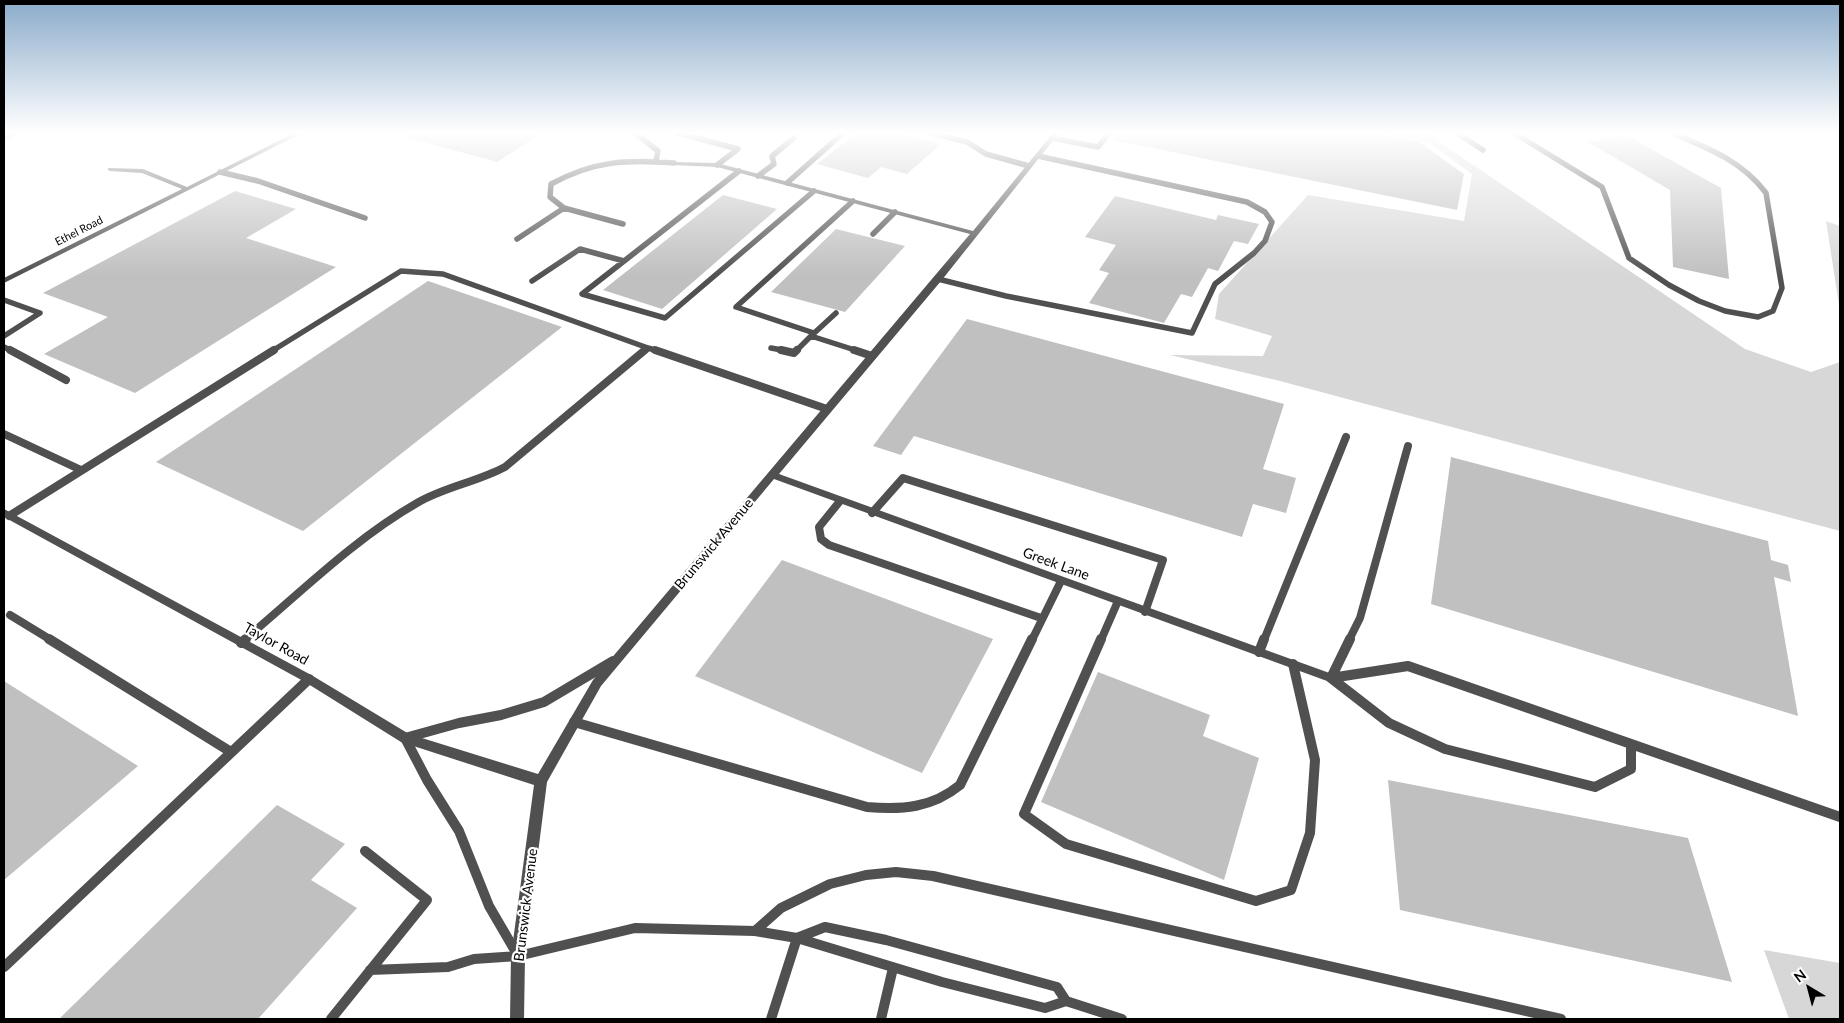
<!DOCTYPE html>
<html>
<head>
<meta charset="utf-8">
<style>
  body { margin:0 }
  #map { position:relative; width:1844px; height:1023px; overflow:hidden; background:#fff; font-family:Lato,sans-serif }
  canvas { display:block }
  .frame { position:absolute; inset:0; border:5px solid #000; pointer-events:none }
  .north { position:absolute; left:1784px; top:963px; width:50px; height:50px; -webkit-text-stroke:4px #fff; paint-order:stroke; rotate:323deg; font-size:14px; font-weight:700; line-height:20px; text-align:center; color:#000 }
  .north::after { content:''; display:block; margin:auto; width:18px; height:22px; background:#000; clip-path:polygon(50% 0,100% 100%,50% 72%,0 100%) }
</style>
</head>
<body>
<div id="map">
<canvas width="1844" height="1023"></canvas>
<div class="frame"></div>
<div class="north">N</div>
</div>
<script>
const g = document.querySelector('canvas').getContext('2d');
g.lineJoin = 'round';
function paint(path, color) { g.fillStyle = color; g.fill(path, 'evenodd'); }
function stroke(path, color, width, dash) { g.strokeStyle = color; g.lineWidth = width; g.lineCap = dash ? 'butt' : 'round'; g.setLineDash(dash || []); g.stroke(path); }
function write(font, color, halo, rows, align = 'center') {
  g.font = font + ' Lato,sans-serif'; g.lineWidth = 4.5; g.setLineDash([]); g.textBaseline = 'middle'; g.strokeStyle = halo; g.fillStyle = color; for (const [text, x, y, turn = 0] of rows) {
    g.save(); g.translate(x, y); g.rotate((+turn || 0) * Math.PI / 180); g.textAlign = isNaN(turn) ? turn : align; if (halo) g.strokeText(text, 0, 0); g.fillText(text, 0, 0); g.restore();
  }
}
paint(new Path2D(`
  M1380,133H1426L1745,349L1811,372L1840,362V531L1280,381L1170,355L1263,356L1272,336L1215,319L1219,294L1308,195L1464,221L1472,174L1430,143Z
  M1826,221L1840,226V311Z
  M1764,950L1840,963V1019H1789Z`), '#d7d7d7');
paint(new Path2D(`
  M409,133H542L497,162L409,138Z
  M857,133H899L941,144L907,174L881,167L868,178L817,164Z
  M1114,133H1373L1419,142L1464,174L1457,210L1113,140Z
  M1626,135L1721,188L1729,279L1673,267L1670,190L1588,142Z
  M235,191L296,209L246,238L336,267L135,393L44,354L108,317L43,293Z
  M723,195L777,209L662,309L603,290Z
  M1115,196L1216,220L1218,215L1259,224L1248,244L1234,241L1218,271L1208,268L1192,297L1181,294L1164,323L1089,303L1109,273L1099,270L1116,245L1085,237Z
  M836,229L905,246L845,312L771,292Z
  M428,281L562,327L303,531L156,462Z
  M967,319L1284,404L1263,469L1296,478L1286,513L1253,504L1242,537L914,436L901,455L873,446Z
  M1451,457L1768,541L1771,560L1788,565L1791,582L1774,577L1798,716L1431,604Z
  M782,560L993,639L922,773L695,676Z
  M1098,672L1210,715L1203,736L1259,758L1224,880L1041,802Z
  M4,681L138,766L4,880Z
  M1388,780L1688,838L1732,982L1400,910Z
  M277,805L345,844L311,880L357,908L258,1019H59Z`), '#c0c0c0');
stroke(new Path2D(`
  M635,133L658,151L656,161
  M678,133L738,149L717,165
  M931,133L967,142L986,154L1029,166
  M1457,133L1483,150
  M1514,133L1602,187L1629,258L1669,285L1699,301L1725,311L1758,317L1773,311L1782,288L1766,193C1742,161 1708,148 1672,133
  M1052,138L1098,147L1109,133
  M739,171L582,294L665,318L814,191
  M220,172L258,181L365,218
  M758,176L774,164L772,156L794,138
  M787,183L843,133
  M564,208L623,224
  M873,234L895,212
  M517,239L564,208L550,197L551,184C593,161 627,159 674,163
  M938,279L1006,296L1192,333L1215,284L1254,253L1265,241L1272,222L1265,212L1247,202L1038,156
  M532,281L580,249L624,261
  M4,300L40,313L4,336
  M836,313L811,336L858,351
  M814,333L736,307L853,201
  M4,347L12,351
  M648,348L658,351
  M771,348L787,351
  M272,351L401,271L443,274L648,348L644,351
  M796,351L811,336`), '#505050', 5.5);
stroke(new Path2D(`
  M10,350L66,380
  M655,350L827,409
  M781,350L794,353L797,350
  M854,350L872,356
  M4,434L81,470
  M840,501L819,527L821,539L829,545L1041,618
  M872,513L903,478L1163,560L1145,612
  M9,516L274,350
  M10,615L51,640
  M244,640C299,594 354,539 417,503C444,487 477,482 505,467L645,350
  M1032,640L1061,581
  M1101,640L1118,601
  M1264,640L1346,437
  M1349,640L1360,618L1408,446`), '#505050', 8);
stroke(new Path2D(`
  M49,639L231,752
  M1101,639L1024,814L1066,844L1256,901L1291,890L1310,833L1315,760L1293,664
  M241,643L246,639
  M1259,652L1264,639
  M1331,678L1408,666L1840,817
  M1331,678L1389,723L1445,749L1595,787L1631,769V744
  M1331,678L1350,639
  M574,722L867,807C902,810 932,808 960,785L1032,639
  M755,931L781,908L830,884L866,875L896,872L933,876L1561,1019
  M517,954L489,906L459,831L427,780L405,738L459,723L501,715L544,702L613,661
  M4,967L309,679
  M370,970L448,967L474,959L518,956L635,928L755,931L797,938L942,982L1045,1008L1066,1001L1122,1019
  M331,1019L427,900L365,851
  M771,1019L797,938L825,927L886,940L1057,987L1066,1001
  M881,1019L893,968`), '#505050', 10);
paint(new Path2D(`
  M9,133H17L4,141V136Z
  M294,133H302L4,283V278L182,189L142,173L110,171L108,170V168L143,169L187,187Z
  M1053,133H1059L941,281L779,474L1335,675L1337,678L1335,681L1331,683L1327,681L774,479L601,686L547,782L525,956L524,1019H510L511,956L534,785L401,742L305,682L4,517V509L313,676L409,734L538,774L593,680L970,234L717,167L674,165L671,163L672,162L717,163L973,231Z`), '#505050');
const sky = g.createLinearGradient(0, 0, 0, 276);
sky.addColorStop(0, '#8aabca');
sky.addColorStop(0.48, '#fff');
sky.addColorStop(1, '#ffffff00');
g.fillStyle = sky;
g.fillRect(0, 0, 1844, 276);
write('11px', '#000', '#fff', [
  ["Ethel Road",79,231,-27]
]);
write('14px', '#000', '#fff', [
  ["Brunswick Avenue",714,544,-50],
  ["Greek Lane",1056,564,20],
  ["Taylor Road",276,644,29],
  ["Brunswick Avenue",526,905,-83]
]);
</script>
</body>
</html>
